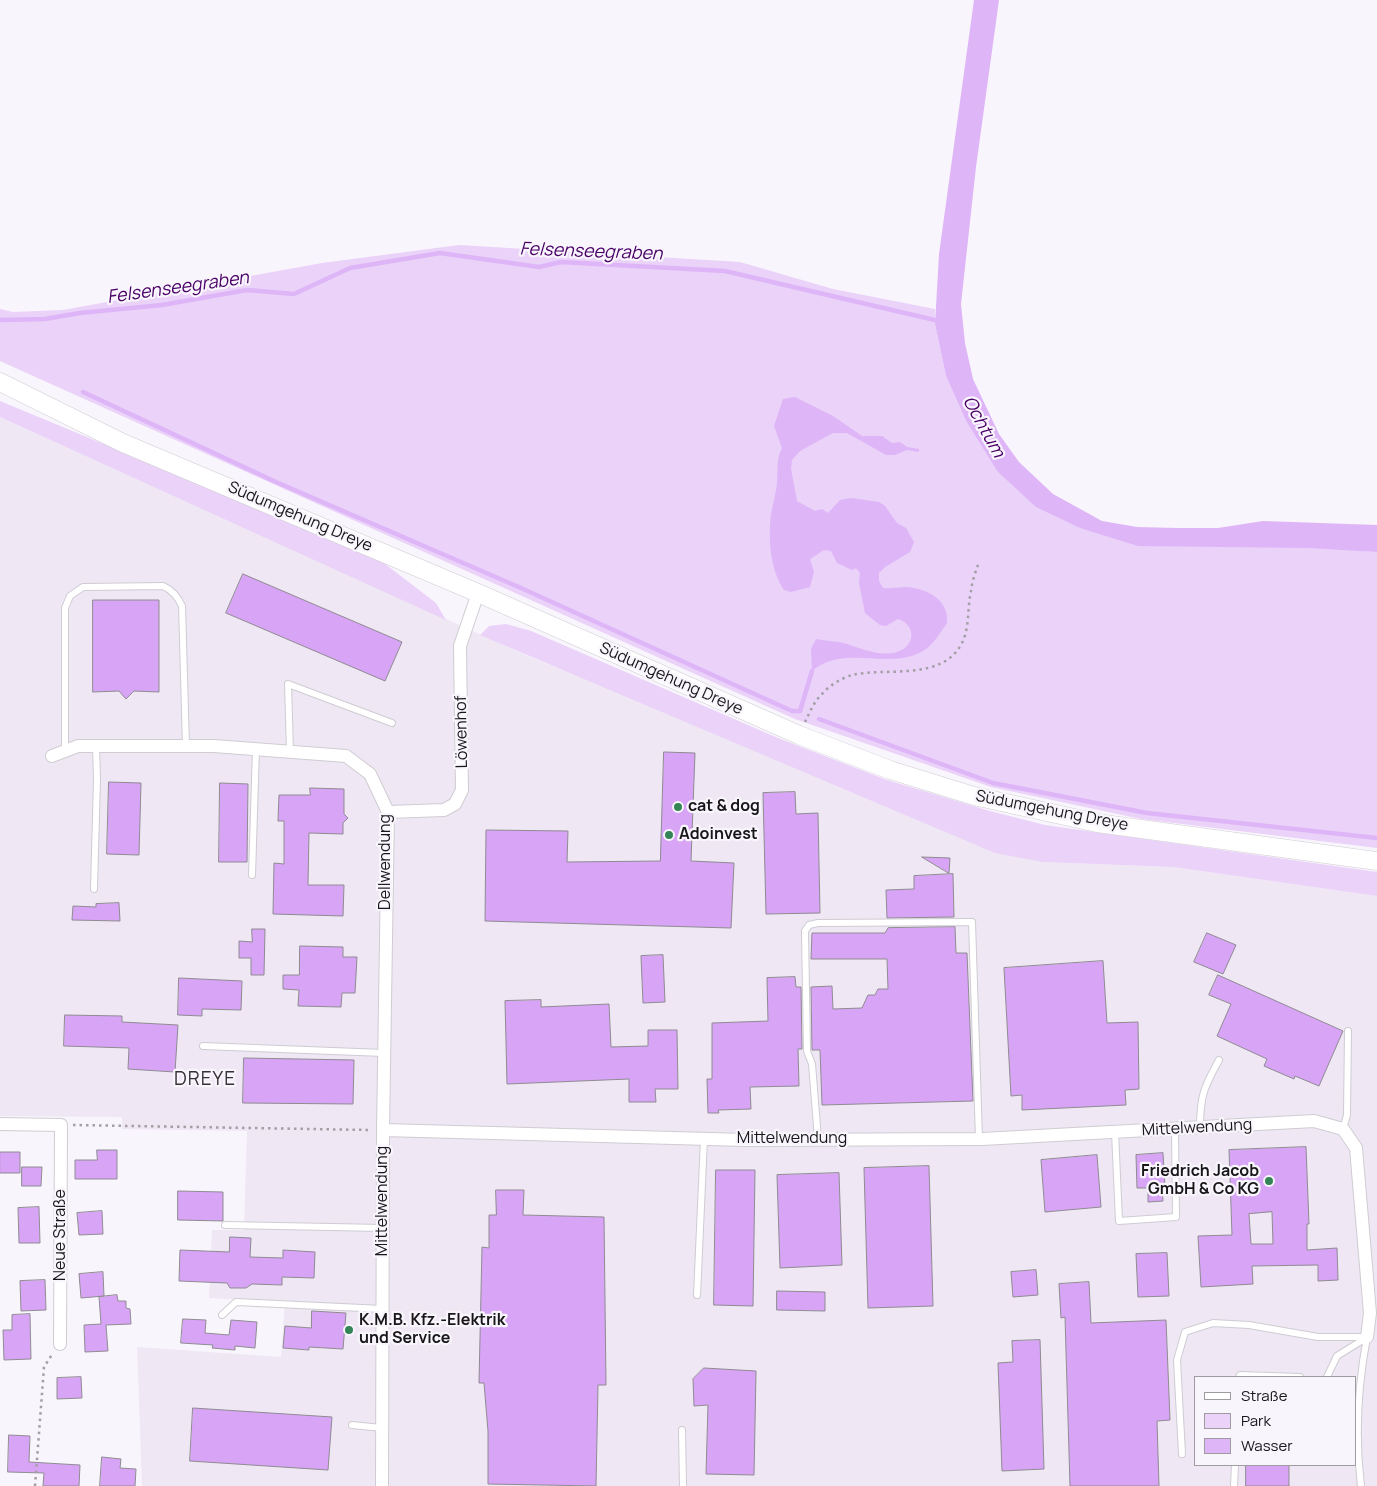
<!DOCTYPE html>
<html>
<head>
<meta charset="utf-8">
<style>
  body { margin:0 }
  #map { position:relative; width:1377px; height:1486px; overflow:hidden; background:#f9f5fc; font-family:Manrope,sans-serif }
  canvas { display:block }
  .legend { position:absolute; left:1194px; top:1376px; width:162px; height:90px; box-sizing:border-box; background:#f9f5fc; border:1px solid #9f9ca1; margin:0; padding:6px 9px; list-style:none; font-size:15px; color:#181618 }
  .legend li { display:flex; align-items:center; gap:10px; height:25px }
  .legend b { width:25px; border:1px solid #9f9ca1 }
</style>
</head>
<body>
<div id="map">
<canvas width="1377" height="1486"></canvas>
<ul class="legend">
<li><b style="height:6px;background:#fff"></b>Straße</li>
<li><b style="height:14px;background:#ead2f9"></b>Park</li>
<li><b style="height:14px;background:#deb5f7"></b>Wasser</li>
</ul>
</div>
<script>
const g = document.querySelector('canvas').getContext('2d');
g.lineJoin = 'round';
function paint(path, color) { g.fillStyle = color; g.fill(path, 'evenodd'); }
function stroke(path, color, width, dash) { g.strokeStyle = color; g.lineWidth = width; g.lineCap = dash ? 'butt' : 'round'; g.setLineDash(dash || []); g.stroke(path); }
function write(font, color, halo, rows, align = 'center') {
  g.font = font + ' Manrope,sans-serif'; g.lineWidth = 4.5; g.setLineDash([]); g.textBaseline = 'middle'; g.strokeStyle = halo; g.fillStyle = color; for (const [text, x, y, turn = 0] of rows) {
    g.save(); g.translate(x, y); g.rotate((+turn || 0) * Math.PI / 180); g.textAlign = isNaN(turn) ? turn : align; if (halo) g.strokeText(text, 0, 0); g.fillText(text, 0, 0); g.restore();
  }
}
paint(new Path2D(`
  M0,417L530,657L1043,862L1173,867L1377,896V1486H142L137,1347L281,1357L285,1302L209,1298L212,1230H244L247,1131L122,1129V1117L0,1116ZM1196,1377H1356V1465H1196Z`), '#efe7f4');
paint(new Path2D(`
  M459,245L740,262L833,289L935,309V324L946,376L966,421L997,471L1080,528L1377,552V848L1141,819L991,787L795,719L0,361V309L13,312L63,310L322,263Z
  M0,401L376,557L436,603L446,620L0,417Z
  M506,624L531,631L778,738L887,780L990,811L1045,825L1377,872V896L1173,867L1043,862L995,853L480,635L489,626Z`), '#ead2f9');
paint(new Path2D(`
  M974,0H999L976,167L961,304L965,343L973,379L999,434L1019,462L1053,494L1102,521L1137,527L1178,528H1218L1263,521L1377,525V552L1308,548L1138,546L1080,528L1036,507L997,471L966,421L946,376L935,324L939,254Z
  M795,397L833,416L862,436H882L892,443L900,442L907,447L919,449V452L907,450L895,455H886L847,433H833L800,451L792,460L791,469L797,501L815,511L822,509L828,513L840,500L851,498L879,502L885,506L897,523L906,528L914,542L910,552L885,567L879,573V581L883,588C891,589 899,587 907,587C928,589 949,600 947,623C940,633 932,647 921,652C887,670 844,644 812,671L811,649L816,639C826,641 838,641 847,644C862,649 881,657 897,652C915,647 917,625 898,619L886,626L880,625L865,613L859,583L860,573L856,568L852,570L837,563L831,551L824,550L810,559L814,572L810,587L791,592L784,590C770,569 768,539 771,514C773,504 776,493 777,483C778,471 776,459 782,448L774,426L783,399Z`), '#deb5f7');
stroke(new Path2D(`
  M0,320L45,319L80,313L162,305L247,290L294,294L350,268L440,253L539,267L561,262L725,271L939,321
  M83,392L276,482L521,588L792,711H800L812,671
  M819,719L993,783L1147,813L1377,838`), '#deb5f7', 4.5);
const building = new Path2D(`
  M243,574L402,642L385,681L226,613Z
  M93,600H159V692L134,691L126,699L119,691L93,692Z
  M664,752L695,753L691,861L734,863L731,928L485,921L486,830L568,831L567,862L660,861Z
  M109,782L141,783L139,855L107,854Z
  M220,783L248,784L247,862H219Z
  M310,788L344,789V814L348,818L343,823V834L309,833L308,885H344L343,916L273,914L274,863L284,864V821H278L279,795H310Z
  M795,792L796,814L818,813L820,913L766,914L763,793Z
  M922,857L950,858L949,873Z
  M953,874L954,917L887,918L886,890L914,889V876Z
  M119,903L120,921L72,920L73,906L96,907V904Z
  M955,927L956,953H967L973,1101L822,1105L820,1050H812L811,987L832,986L833,1009L862,1008L868,995H875L878,989H888L887,959H811L812,933H885L888,928Z
  M252,929H265L264,975H251V958H239V941L252,942Z
  M1207,933L1236,945L1223,974L1194,962Z
  M300,946L343,947V957H357L355,993H342L341,1007L298,1006L299,990L283,989V975H299Z
  M663,955L665,1002L643,1003L641,956Z
  M1103,961L1107,1023L1138,1022L1139,1089L1125,1090L1126,1105L1022,1110V1095L1011,1096L1004,968Z
  M1218,975L1343,1031L1319,1086L1295,1076L1294,1079L1264,1066L1267,1059L1217,1036L1231,1004L1209,995Z
  M795,977L796,987H801L802,1049H798L799,1086L750,1087L751,1109L718,1110L719,1113H708L707,1079H712V1023L768,1021L767,978Z
  M179,978L242,981L241,1010L202,1009V1016L178,1015Z
  M541,1000V1007L609,1004L611,1047L648,1046V1030H677L678,1089H655L656,1102H629V1079L507,1084L505,1001Z
  M65,1015L122,1016V1022L178,1025L175,1072L128,1069L129,1048L64,1046Z
  M244,1058L354,1060L353,1104L243,1103Z
  M1306,1147L1309,1224H1307V1250L1337,1248L1338,1280L1318,1281V1265L1252,1266L1253,1284L1201,1287L1198,1236L1232,1235L1229,1150ZM1272,1212L1273,1244H1251L1249,1214Z
  M97,1150H117V1179H75V1160H97Z
  M0,1152H20V1173H0Z
  M1163,1153L1165,1187H1162L1163,1201L1148,1202V1188H1137L1136,1155Z
  M1097,1155L1101,1207L1045,1212L1041,1160Z
  M929,1166L933,1306L868,1308L864,1168Z
  M22,1167H42L41,1186H22Z
  M716,1170H755L753,1306L714,1305Z
  M839,1173L842,1265L780,1268L777,1175Z
  M496,1190H524L523,1215L604,1217L606,1385H598L596,1486L488,1484V1431L484,1383H479L482,1247L489,1248V1215H496Z
  M178,1191L223,1192V1221L178,1220Z
  M39,1207L40,1243H19L18,1208Z
  M102,1211L103,1234L79,1235L77,1213Z
  M230,1237L251,1238L250,1257L283,1258V1250L315,1252L314,1278L282,1277V1285L252,1284L246,1288H230L227,1283L179,1281L180,1250L229,1252Z
  M1167,1253L1169,1296L1138,1297L1136,1254Z
  M1036,1270L1038,1295L1013,1297L1011,1272Z
  M103,1272L104,1296L81,1298L79,1274Z
  M45,1280L46,1310L21,1311L20,1281Z
  M1089,1282L1091,1323L1166,1320L1170,1420L1157,1421L1159,1486H1070L1065,1317L1061,1318L1059,1284Z
  M777,1291L825,1292V1311L777,1310Z
  M117,1295L118,1301H126V1308L130,1309L131,1324L106,1325L108,1351L85,1352L84,1325L101,1324L99,1297Z
  M312,1311L346,1313L343,1349L309,1347V1350L283,1348L285,1326L311,1328Z
  M30,1314L31,1359L4,1360L3,1330H12V1315Z
  M183,1319L206,1320L205,1333L229,1335L231,1320L257,1322L255,1348L235,1346V1350L212,1348L213,1345L181,1343Z
  M1040,1340L1044,1469L1002,1471L998,1363L1013,1362L1012,1341Z
  M704,1368L756,1371L754,1475L706,1474L708,1405L694,1406L693,1379Z
  M81,1377L82,1398L57,1399V1378Z
  M193,1408L332,1417L328,1470L190,1461Z
  M9,1435L30,1436L29,1462L80,1465L79,1486H43L44,1473L8,1472Z
  M102,1457L121,1459L120,1468L136,1469L135,1486H100Z
  M1246,1465H1289V1486H1246Z`);
paint(building, '#d8a4f6');
stroke(building, '#8f8c92', 1);
const lane = new Path2D(`
  M65,751V608L70,596L83,587L163,586C172,590 178,597 182,606L186,746
  M290,752L288,684L392,723
  M252,875L256,749
  M94,889L97,779L96,746
  M203,1046L384,1053
  M1200,1128C1200,1096 1204,1087 1219,1060
  M1343,1129L1347,1115L1348,1031
  M1115,1132L1119,1221L1176,1217L1175,1129
  M818,1139L812,1064L807,1051L805,931L809,925L818,923L972,922L979,1139
  M225,1225L383,1228
  M697,1295L704,1139
  M222,1315L236,1302L383,1309
  M1239,1377L1240,1375L1300,1377
  M1327,1377L1337,1356L1366,1338
  M352,1425L382,1428
  M682,1430L683,1486
  M1182,1454L1177,1360L1185,1332L1213,1323L1249,1325L1318,1337H1367
  M1234,1486L1235,1465
  M1361,1486C1355,1437 1358,1385 1367,1337`);
const street = new Path2D(`
  M52,756L78,746H214L346,756L370,774L388,812L383,1130L382,1486
  M388,812L444,810L455,804L462,790L460,646L478,593
  M0,1124L61,1125L60,1344
  M383,1130L746,1140L982,1139L1314,1121L1343,1129L1356,1148L1370,1313L1367,1337`);
const secondary = new Path2D(`
  M0,382L123,443L478,593L799,735L890,770L974,796L1097,823L1377,861`);
stroke(lane, '#cfccd2', 8);
stroke(street, '#cfccd2', 14);
stroke(secondary, '#cfccd2', 19);
stroke(new Path2D(`
  M805,722C810,712 814,701 823,693C830,685 842,678 852,675C885,667 942,682 962,643C970,627 967,608 971,591C972,582 975,573 978,565
  M73,1125L370,1130
  M35,1486L44,1367L53,1353`), '#a39fa4', 2.5, [2.5, 4]);
stroke(lane, '#fff', 6);
stroke(street, '#fff', 12);
stroke(secondary, '#fff', 18);
for (const [x, y, r, color] of [
  [678,807,5,"#338556"],
  [669,835,5,"#338556"],
  [1269,1181,5,"#338556"],
  [349,1330,5,"#338556"]
]) { const dot = new Path2D(); dot.arc(x, y, r, 0, 2 * Math.PI); g.fillStyle = color; g.fill(dot); stroke(dot, '#f9f5fc', 2); }
write('16px', '#181618', '#f9f5fc', [
  ["Südumgehung Dreye",300,517,23],
  ["Südumgehung Dreye",671,679,24],
  ["Löwenhof",462,732,-91],
  ["Südumgehung Dreye",1052,811,11],
  ["Dellwendung",386,862,-90],
  ["Mittelwendung",1197,1128,-3],
  ["Mittelwendung",792,1139],
  ["Mittelwendung",383,1201,-90],
  ["Neue Straße",61,1235,-90]
]);
write('bold 16px', '#181618', '#f9f5fc', [
  ["cat & dog",688,807],
  ["Adoinvest",679,835],
  ["Friedrich Jacob",1259,1172,"right"],
  ["GmbH & Co KG",1259,1190,"right"],
  ["K.M.B. Kfz.-Elektrik",359,1321],
  ["und Service",359,1339]
], 'left');
write('italic 18px', '#490066', '#f9f5fc', [
  ["Felsenseegraben",591,252,2],
  ["Felsenseegraben",178,288,-8],
  ["Ochtum",983,427,61]
]);
g.letterSpacing = '1px';
write('19px', '#343135', '#f9f5fc', [
  ["DREYE",205,1080]
]);
g.letterSpacing = '0px';
</script>
</body>
</html>
